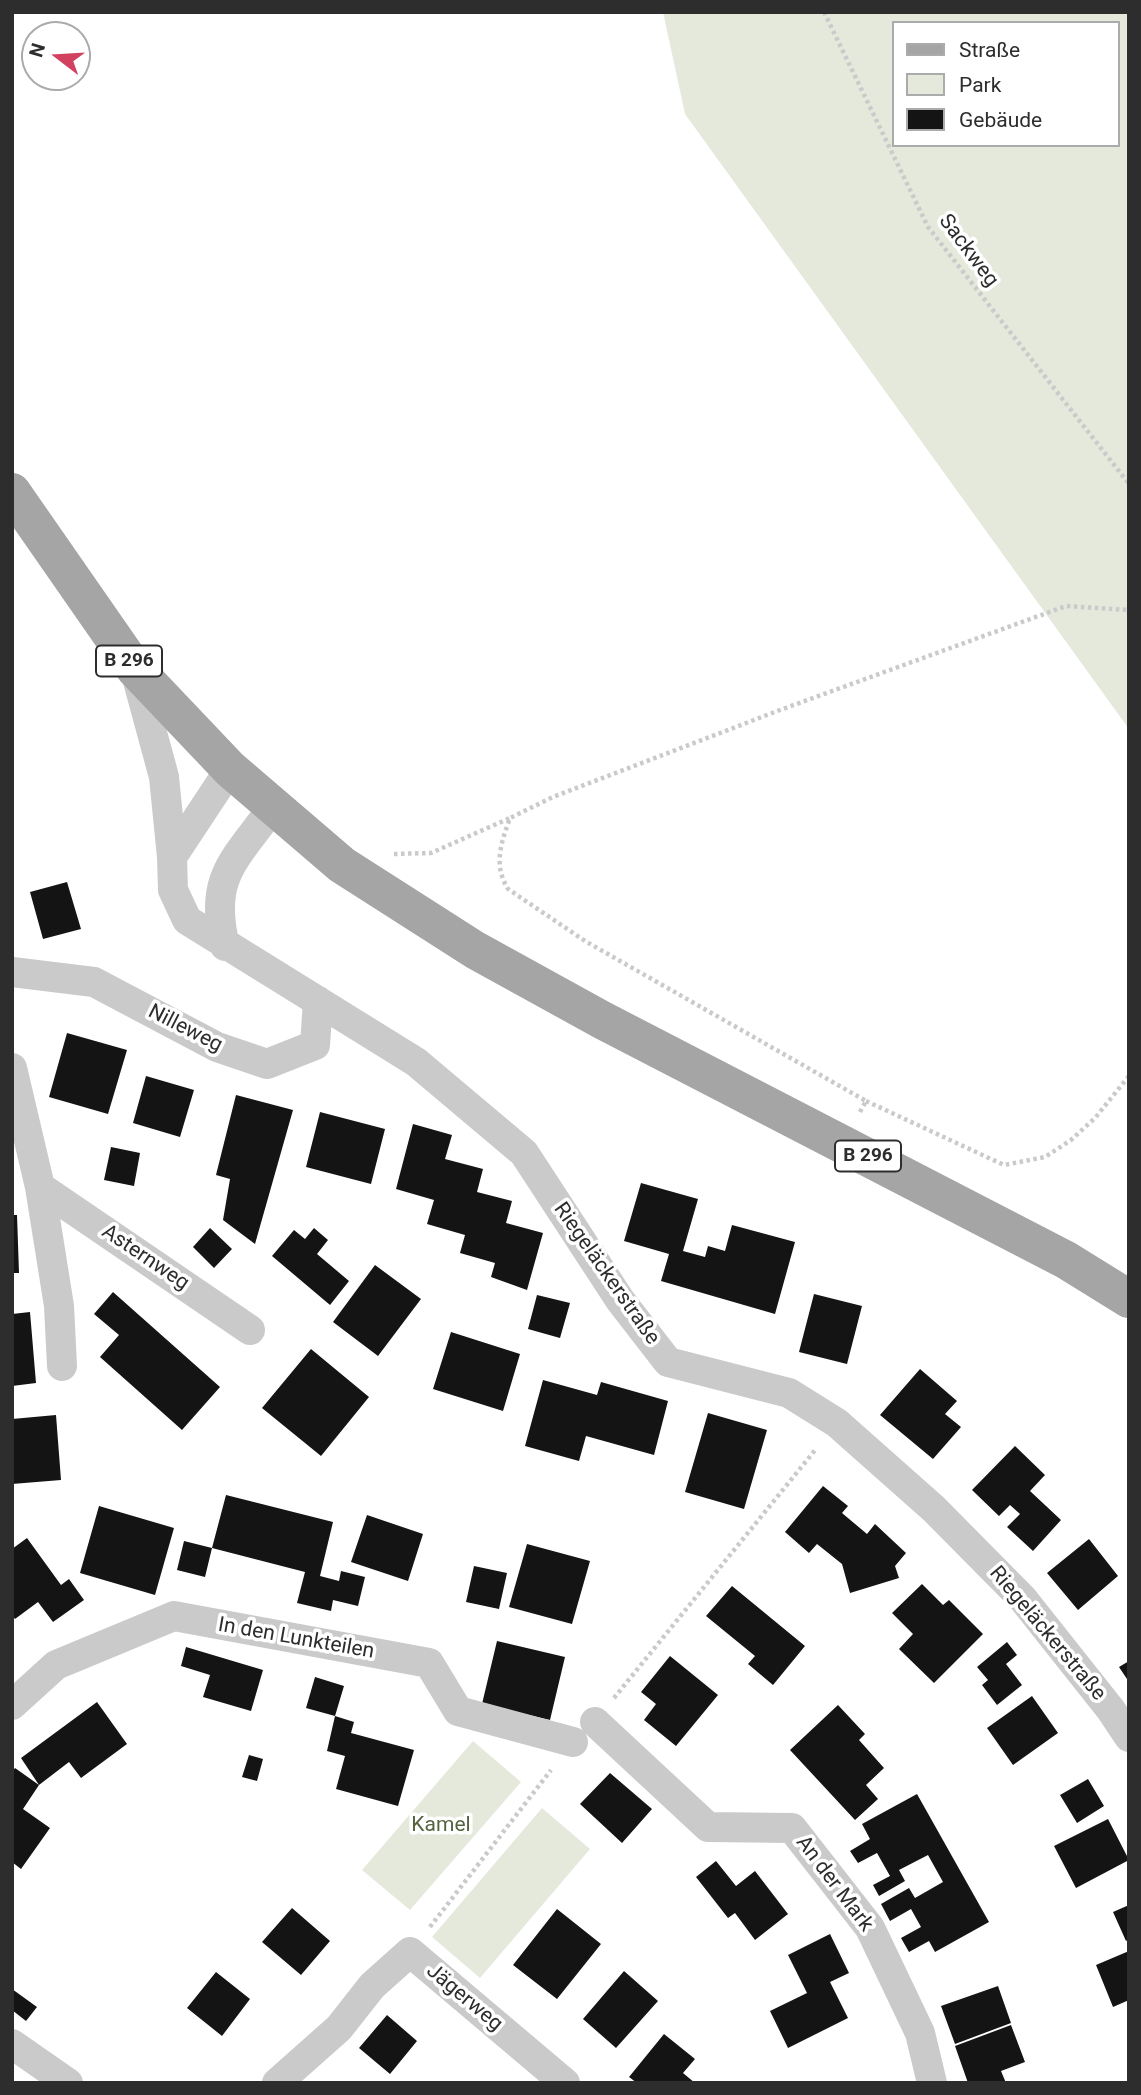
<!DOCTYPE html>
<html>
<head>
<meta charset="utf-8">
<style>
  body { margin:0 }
  #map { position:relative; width:1141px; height:2095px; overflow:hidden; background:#fff; font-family:Roboto,sans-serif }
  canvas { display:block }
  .frame { position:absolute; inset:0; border:14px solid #2d2d2d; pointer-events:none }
  .legend { position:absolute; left:892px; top:21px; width:228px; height:126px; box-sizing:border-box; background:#fff; border:2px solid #ababab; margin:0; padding:9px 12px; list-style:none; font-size:21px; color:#2d2d2d }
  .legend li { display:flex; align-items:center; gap:14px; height:35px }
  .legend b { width:35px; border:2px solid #ababab }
  .north { position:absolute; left:21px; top:21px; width:70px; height:70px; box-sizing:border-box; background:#fff; border:2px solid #ababab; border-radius:50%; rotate:287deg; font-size:19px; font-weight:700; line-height:28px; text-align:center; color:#2d2d2d }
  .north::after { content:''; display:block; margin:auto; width:24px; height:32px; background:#d24160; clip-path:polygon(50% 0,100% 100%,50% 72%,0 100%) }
</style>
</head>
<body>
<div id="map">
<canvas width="1141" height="2095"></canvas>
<div class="frame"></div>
<ul class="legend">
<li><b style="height:9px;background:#a5a5a5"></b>Straße</li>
<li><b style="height:19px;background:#e5e9dc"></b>Park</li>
<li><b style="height:19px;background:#141414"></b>Gebäude</li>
</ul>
<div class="north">N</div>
</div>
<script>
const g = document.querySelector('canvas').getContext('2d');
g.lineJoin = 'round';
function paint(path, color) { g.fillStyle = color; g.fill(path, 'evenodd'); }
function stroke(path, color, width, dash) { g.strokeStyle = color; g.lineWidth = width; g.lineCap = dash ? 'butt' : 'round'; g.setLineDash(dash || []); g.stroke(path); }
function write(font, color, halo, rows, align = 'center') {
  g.font = font + ' Roboto,sans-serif'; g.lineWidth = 7; g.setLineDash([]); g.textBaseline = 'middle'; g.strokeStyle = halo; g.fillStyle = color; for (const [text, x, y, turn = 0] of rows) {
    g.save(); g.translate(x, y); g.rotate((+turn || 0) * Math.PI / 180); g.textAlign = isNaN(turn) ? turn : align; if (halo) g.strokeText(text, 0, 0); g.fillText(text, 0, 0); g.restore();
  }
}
paint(new Path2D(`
  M663,12H1129V729L685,114ZM894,23H1118V145H894Z
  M473,1741L521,1782L410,1910L362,1870Z
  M542,1808L590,1849L480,1978L432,1937Z`), '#e5e9dc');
paint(new Path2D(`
  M67,882L81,929L43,939L30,892Z
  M67,1033L127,1050L108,1114L49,1097Z
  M146,1076L194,1090L180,1137L133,1123Z
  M236,1095L293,1110L255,1244L223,1220L230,1179L216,1175Z
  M320,1112L385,1129L371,1184L306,1167Z
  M413,1124L452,1135L445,1159L483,1169L477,1192L512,1201L506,1223L543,1233L527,1290L491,1277L495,1263L460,1253L465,1235L427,1224L434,1200L396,1189Z
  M111,1147L140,1153L134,1186L104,1180Z
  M641,1183L698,1199L683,1251L705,1257L708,1246L725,1251L732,1225L795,1242L775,1314L661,1281L669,1254L624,1241Z
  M12,1215H17L19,1273H12Z
  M210,1228L232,1249L214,1268L193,1247Z
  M314,1228L328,1240L317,1254L349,1281L330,1305L272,1256L294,1230L305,1239Z
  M375,1265L421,1299L378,1356L333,1322Z
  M113,1292L220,1387L182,1430L100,1357L119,1335L94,1314Z
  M814,1294L862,1306L847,1364L799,1352Z
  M537,1295L570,1303L560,1338L528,1329Z
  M30,1312L36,1383L12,1386V1314Z
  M451,1332L520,1354L503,1411L433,1389Z
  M311,1349L369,1397L321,1456L262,1408Z
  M920,1369L957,1401L945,1414L961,1427L933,1459L880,1415Z
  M543,1380L597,1395L601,1382L668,1401L654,1455L586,1436L579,1461L525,1446Z
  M708,1413L767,1430L744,1509L685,1492Z
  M56,1415L61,1480L12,1484V1419Z
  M1015,1446L1045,1475L1030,1491L1061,1520L1033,1551L1007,1527L1020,1514L1010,1505L999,1516L972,1490Z
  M823,1486L848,1506L842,1513L867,1534L875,1524L906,1553L895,1566L899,1578L850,1593L842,1564L817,1544L809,1553L785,1532Z
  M226,1495L333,1522L320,1576L339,1581L341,1571L365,1577L358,1606L333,1600L331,1611L297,1603L305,1572L212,1548Z
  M99,1506L174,1528L155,1595L80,1573Z
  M367,1515L423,1534L408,1581L351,1562Z
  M27,1538L61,1585L69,1579L84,1600L53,1622L38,1602L15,1619L12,1615V1549Z
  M1089,1539L1118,1576L1078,1610L1047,1573Z
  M184,1541L212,1548L205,1577L177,1570Z
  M527,1544L590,1561L572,1624L509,1607Z
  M474,1566L507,1573L499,1609L466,1602Z
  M922,1584L943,1605L949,1600L983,1634L934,1683L899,1649L913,1634L892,1613Z
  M732,1586L805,1646L773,1685L748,1664L755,1656L706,1616Z
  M497,1641L565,1657L550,1720L482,1704Z
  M1007,1642L1017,1655L1006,1664L1022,1685L997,1705L982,1685L988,1680L977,1667Z
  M186,1647L263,1670L251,1711L203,1697L210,1675L181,1666Z
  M670,1656L718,1695L676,1746L644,1720L656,1704L641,1692Z
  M1129,1661V1682L1119,1667Z
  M315,1677L344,1686L335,1716L306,1708Z
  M1032,1696L1058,1733L1013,1765L987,1728Z
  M97,1702L127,1744L81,1778L69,1762L39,1785L23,1809L50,1828L21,1869L12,1862V1772L15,1768L39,1785L21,1758Z
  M838,1705L865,1734L859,1740L884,1768L866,1785L878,1799L855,1820L790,1750Z
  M335,1716L354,1722L351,1733L414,1750L398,1806L336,1789L345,1756L327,1751Z
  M249,1755L263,1759L257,1781L242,1777Z
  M610,1773L652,1809L622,1843L580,1804Z
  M1088,1779L1104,1806L1077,1823L1060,1795Z
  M917,1794L989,1922L935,1952L929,1941L909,1952L901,1938L921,1927L911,1909L890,1921L881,1904L909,1888L915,1898L943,1882L928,1855L899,1870L905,1881L879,1896L873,1885L890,1876L877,1853L858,1863L850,1851L870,1839L862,1824Z
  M1108,1819L1129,1860L1076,1888L1054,1846Z
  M716,1861L736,1886L755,1871L788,1914L755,1940L735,1913L728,1918L696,1877Z
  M1129,1905V1939L1126,1941L1113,1912Z
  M292,1908L330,1941L301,1975L262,1942Z
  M557,1909L601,1944L557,1999L513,1965Z
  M830,1934L849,1973L830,1982L848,2018L788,2048L770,2011L807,1993L788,1955Z
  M1129,1951V2000L1113,2007L1096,1965Z
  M624,1971L658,2001L616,2048L583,2019Z
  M216,1972L250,1999L222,2036L187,2008Z
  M998,1986L1011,2023L955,2044L941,2006Z
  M12,1989L37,2007L26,2021L12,2010Z
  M387,2015L417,2041L390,2074L359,2048Z
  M1011,2025L1025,2062L1001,2071L1006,2083H968L955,2046Z
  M664,2034L695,2059L683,2073L695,2083H637L629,2077Z`), '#141414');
stroke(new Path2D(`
  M824,12L928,227L1129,484
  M394,854L431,853L510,818
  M866,1101L1004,1165L1045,1157L1071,1140L1095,1118L1129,1076
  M860,1112L866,1101L585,941L508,889C493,865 501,843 510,818L553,797L780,710L1066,606L1129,610
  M614,1698L816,1449
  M430,1927L551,1770`), '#cacaca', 4.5, [3.5, 3.5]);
stroke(new Path2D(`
  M135,670L164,777L172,857
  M230,769L172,857L173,890L187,920L416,1062L524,1153L620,1300L668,1362L789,1393L837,1423L934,1509L1023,1599L1111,1710L1129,1737
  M225,946C208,877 235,860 273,807
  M12,972L94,982L217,1047L267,1064L315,1045L318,1001
  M12,1068L40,1187L250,1330
  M40,1187L59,1306L62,1366
  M12,1705L56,1665L174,1616L429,1663L458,1711L573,1742
  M595,1722L708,1827L792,1828L870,1928L920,2033L932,2083
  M12,2044L68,2083
  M277,2083L339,2028L372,1986L410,1952L565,2083`), '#cacaca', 30);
stroke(new Path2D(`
  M12,492L135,669L230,769L342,865L475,950L602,1020L1066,1260L1129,1299`), '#a5a5a5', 38);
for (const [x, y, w] of [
  [129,661,66],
  [868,1156,66]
]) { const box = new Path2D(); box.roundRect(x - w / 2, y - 15.5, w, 31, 5); g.fillStyle = '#fff'; g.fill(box); stroke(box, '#2d2d2d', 2); }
write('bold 19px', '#2d2d2d', null, [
  ["B 296",129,661],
  ["B 296",868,1156]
]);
write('21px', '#2d2d2d', '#fff', [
  ["Sackweg",968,251,53],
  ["Nilleweg",185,1029,27],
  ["Asternweg",145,1258,34],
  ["Riegeläckerstraße",606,1274,55],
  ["Riegeläckerstraße",1047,1634,50],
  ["In den Lunkteilen",296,1639,10],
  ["An der Mark",834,1884,53],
  ["Jägerweg",464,1998,40]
]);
write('21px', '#55643f', '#fff', [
  ["Kamel",441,1826]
]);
</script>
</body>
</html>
